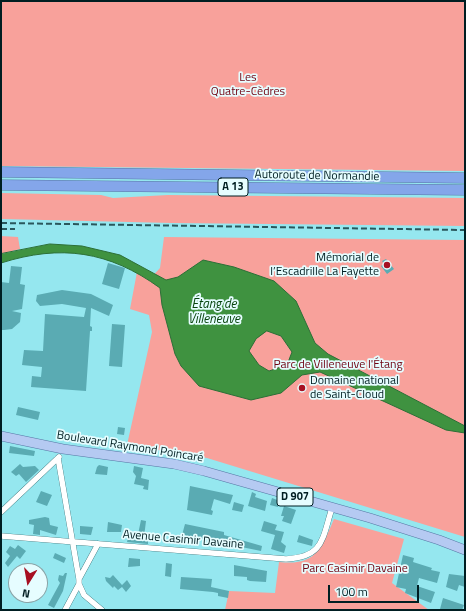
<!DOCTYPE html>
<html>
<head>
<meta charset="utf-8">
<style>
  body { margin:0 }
  #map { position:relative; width:466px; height:611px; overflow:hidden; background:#95e7ef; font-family:"Titillium Web",sans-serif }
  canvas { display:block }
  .frame { position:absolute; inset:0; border:2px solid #001e22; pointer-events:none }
  .north { position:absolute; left:8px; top:563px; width:40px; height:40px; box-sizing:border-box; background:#e6fdff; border:1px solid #8aa4a7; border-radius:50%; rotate:191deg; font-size:11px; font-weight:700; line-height:16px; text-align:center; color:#001e22 }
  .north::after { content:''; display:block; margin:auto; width:14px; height:18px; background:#a71022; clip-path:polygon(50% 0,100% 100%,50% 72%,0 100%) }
  .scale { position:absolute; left:328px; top:585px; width:91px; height:18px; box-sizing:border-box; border:2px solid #001e22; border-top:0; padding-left:5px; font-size:12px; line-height:14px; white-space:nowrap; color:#001e22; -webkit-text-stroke:3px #e6fdff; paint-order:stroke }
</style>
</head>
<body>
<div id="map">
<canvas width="466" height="611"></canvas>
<div class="frame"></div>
<div class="north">N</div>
<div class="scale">100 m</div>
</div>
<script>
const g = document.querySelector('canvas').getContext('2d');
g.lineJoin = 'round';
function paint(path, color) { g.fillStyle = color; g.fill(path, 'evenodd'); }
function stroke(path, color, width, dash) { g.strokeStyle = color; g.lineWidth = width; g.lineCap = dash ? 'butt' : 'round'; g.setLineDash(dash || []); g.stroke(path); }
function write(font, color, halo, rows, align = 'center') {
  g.font = font + ' "Titillium Web",sans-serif'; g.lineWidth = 3.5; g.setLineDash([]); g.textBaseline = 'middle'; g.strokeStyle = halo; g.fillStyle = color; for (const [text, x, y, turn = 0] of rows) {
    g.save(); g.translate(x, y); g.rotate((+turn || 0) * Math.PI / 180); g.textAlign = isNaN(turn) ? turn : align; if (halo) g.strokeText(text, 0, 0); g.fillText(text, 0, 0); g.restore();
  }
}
paint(new Path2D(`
  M1,1H465V171L1,166Z
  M1,193L101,195L113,198L168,195L465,198V226L172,223L1,219Z
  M1,236L18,237L20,249L1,254Z
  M164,237L465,240V537L207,458L127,445L152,332L149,315L130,309L137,272L149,280L160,268Z
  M334,519L404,539L392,583L429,610H225L229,591L275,593L279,562C316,566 321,549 334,519Z`), '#f8a19b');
const water = new Path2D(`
  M50,244L82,246L120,255L166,280L178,277L203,260L234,267L274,281L296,301L315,343L328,354L465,426V433L446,430L320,372L302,375L281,393L251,400L199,386L181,366L175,354L162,305L160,288C109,251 61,244 1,263V254ZM267,331L281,336L292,352L287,365L269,371L259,365L249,351L256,339Z`);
paint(water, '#3f9240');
stroke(water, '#2c6f37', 1);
paint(new Path2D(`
  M386,259L394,269L387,274L381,266L384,264L382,261Z
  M108,263L125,268L119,289L102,284Z
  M11,266L22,267L20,284L25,285L22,309L12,311L21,313L20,322L12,329L4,330H1V282L9,283Z
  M62,290L91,294L113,305L109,316L91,308L90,326L92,327V331H90L86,391L31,387L32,376L41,377L42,367L22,365L24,350L43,351L45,314L84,317L86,308L62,304L40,306L36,301L37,295Z
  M112,324L125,325L122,367L109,366Z
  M18,407L40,412L38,420L16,415Z
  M118,427L125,428L124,435L117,434Z
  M10,446L35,451L34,456L9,453Z
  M20,464L23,467L35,466L39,470L26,482L19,474L16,476L11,472Z
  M99,465L108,467L107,475L95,474L97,467Z
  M134,466L143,468L141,478L149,480L148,490L143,489L144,486L134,484L136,476L133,472Z
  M190,486L233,495L230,504L214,499L211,510L213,511L212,515L187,510Z
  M41,491L52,495L47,506L36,502Z
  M252,492L256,494L255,497L267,501L265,511L248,506Z
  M272,498L280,501L278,507L270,505Z
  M234,502L244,505L242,512L232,510Z
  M284,506L296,510L291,524L282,521L284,516H281Z
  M45,517L49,518L50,525L58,527L56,535L40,530V535L33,534L34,525L29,524V520Z
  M141,520L146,521L144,537H148V544L127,542L128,538L137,539Z
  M264,521L277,525L275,530L284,532L281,542L286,546L284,553L271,549L275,535L261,531Z
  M108,522L122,525L121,532H107Z
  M185,524L224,532V535L262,546L261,551L222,543L221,546L214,544V541L182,535Z
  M80,526L93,527L91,535L80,534Z
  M299,535L313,540L312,546L297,542Z
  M18,545L26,551L20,559L17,556L8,567L5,563L10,556L6,552L10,546L15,549Z
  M55,553L66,558L64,563L53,558Z
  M403,555L414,558L413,562L432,568L431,570L440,572L437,583L419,578L417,586L435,592L431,603L405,593L406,589L396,587Z
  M129,558L140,559V566L128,567Z
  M166,563L172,564L171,577L165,576Z
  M234,565L267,571L266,582L250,581L247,580V577L234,576Z
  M65,573H67L63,591L54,608L48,605L60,583L58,580L59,575L63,576Z
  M449,574L465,576V587L459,585L457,591L446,587Z
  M113,575L122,585L127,580L131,586L126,592L122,587L118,590L114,586L113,588L106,581L105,577L110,578Z
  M181,577L212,579L211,587L229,591L228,598L218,596V593L213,592L180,589Z
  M443,598L464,605L462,610L440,609Z`), '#5aabb3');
const street = new Path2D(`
  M58,458L79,579V584L65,610
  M1,512L59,457
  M1,536L286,559C324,557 322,539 332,508
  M79,579L98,544
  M79,584L84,595L102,610`);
const primary = new Path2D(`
  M1,436L63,449L174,464L204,471L370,518L439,540L465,550`);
const highway = new Path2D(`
  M1,172L465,178
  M1,185L465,190`);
stroke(street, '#226167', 6);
stroke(primary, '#5676a4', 10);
stroke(highway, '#5676a4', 11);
stroke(street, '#fff', 5.5);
stroke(primary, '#b5caf2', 9);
stroke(highway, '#84a6ea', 10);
stroke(new Path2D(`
  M1,223L465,230
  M1,229H15`), '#2a575c', 2, [6, 3]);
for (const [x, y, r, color] of [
  [387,265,4,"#a71022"],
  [302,388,4,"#a71022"]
]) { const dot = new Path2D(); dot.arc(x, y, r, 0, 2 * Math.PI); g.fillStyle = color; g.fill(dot); stroke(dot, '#e6fdff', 1.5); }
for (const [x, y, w] of [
  [233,187,30],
  [295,497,36]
]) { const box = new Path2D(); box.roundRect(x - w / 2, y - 9, w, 18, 3); g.fillStyle = '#e6fdff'; g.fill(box); stroke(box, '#001e22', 1); }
write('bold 11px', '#001e22', null, [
  ["A 13",233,187],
  ["D 907",295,497]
]);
write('12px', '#6f0010', '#e6fdff', [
  ["Les",248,78],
  ["Quatre-Cèdres",248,92],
  ["Parc de Villeneuve l'Étang",338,365],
  ["Parc Casimir Davaine",355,569]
]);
write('12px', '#001e22', '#e6fdff', [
  ["Autoroute de Normandie",317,176,1],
  ["Boulevard Raymond Poincaré",130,447,9],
  ["Avenue Casimir Davaine",183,540,5]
]);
write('12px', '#001e22', '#e6fdff', [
  ["Mémorial de",379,258],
  ["l’Escadrille La Fayette",379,272],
  ["Domaine national",310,381,"left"],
  ["de Saint-Cloud",310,395,"left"]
], 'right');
write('italic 13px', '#09450e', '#e6fdff', [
  ["Étang de",214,305],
  ["Villeneuve",214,320]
]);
</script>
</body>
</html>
